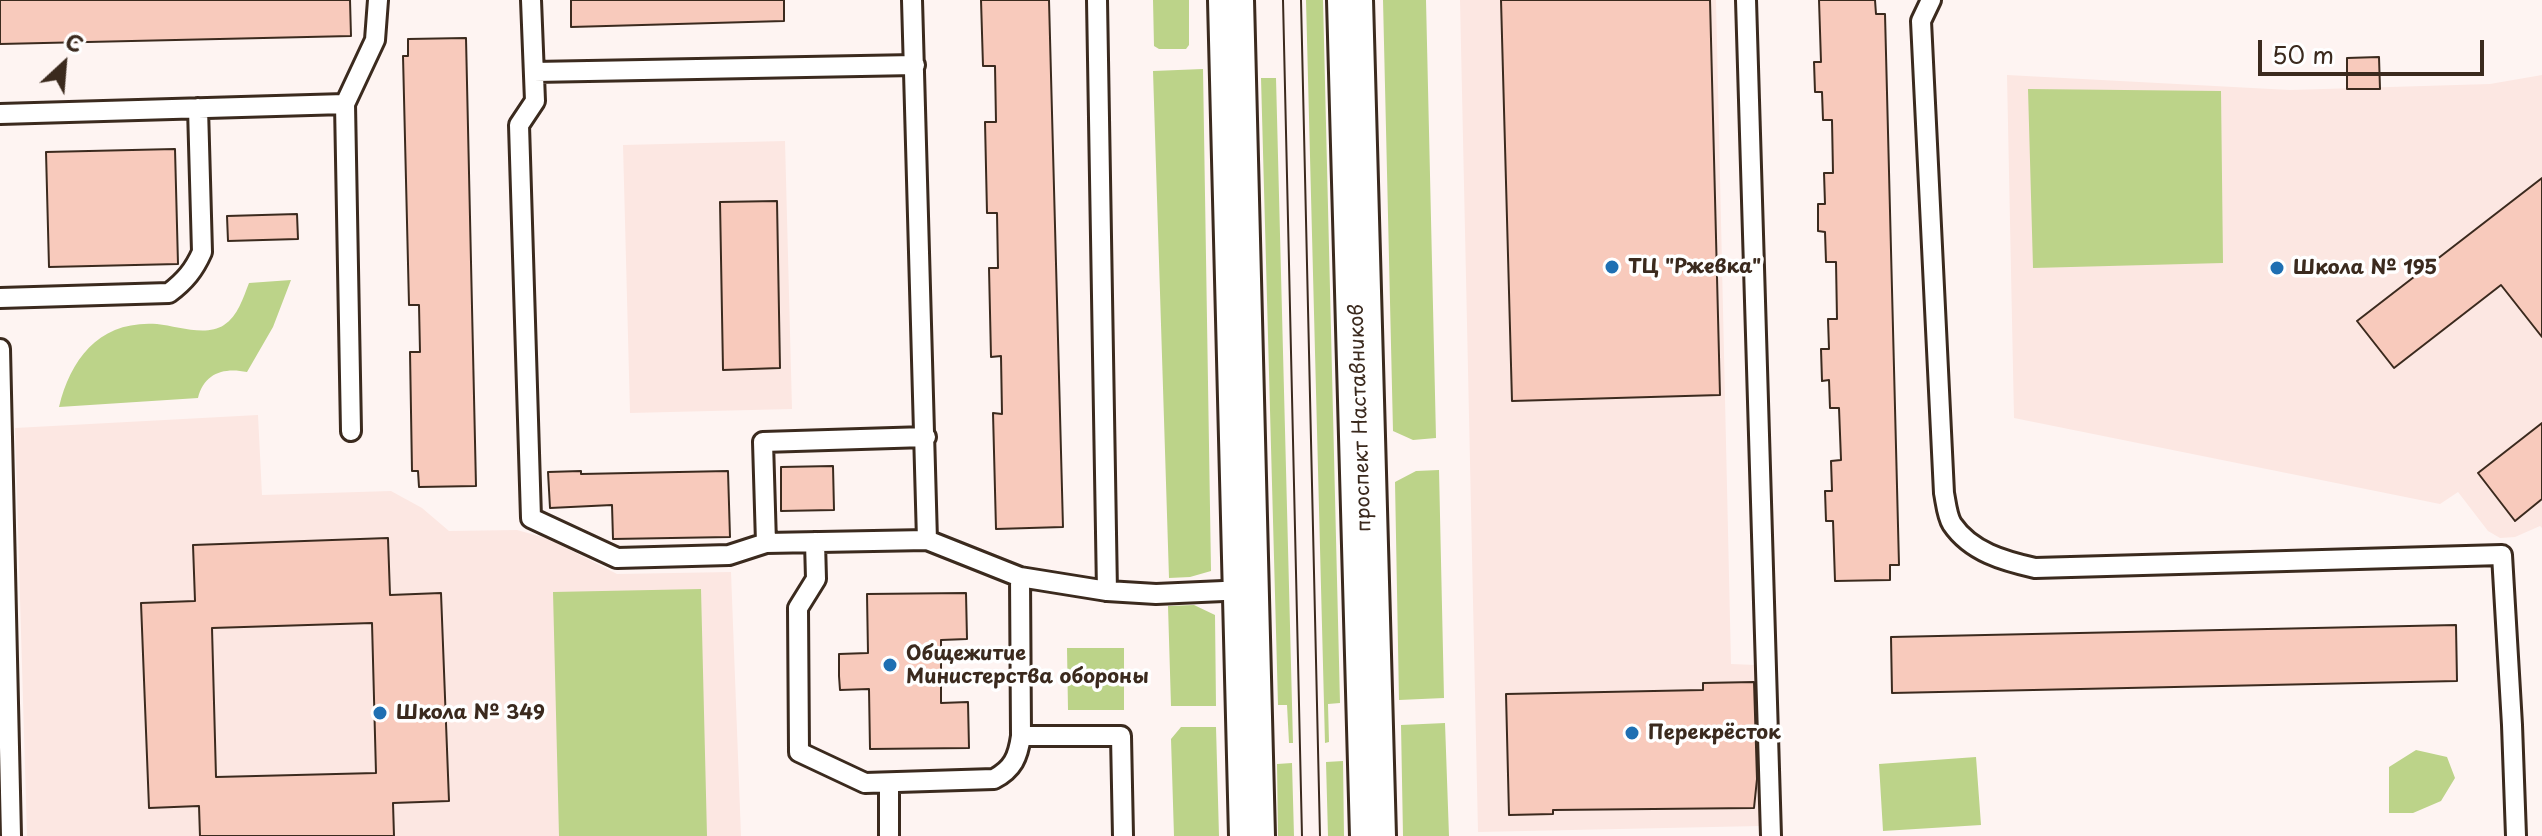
<!DOCTYPE html>
<html>
<head>
<meta charset="utf-8">
<style>
  body { margin:0 }
  #map { position:relative; width:2542px; height:836px; overflow:hidden; background:#fef4f2; font-family:"Playpen Sans",sans-serif }
  canvas { display:block }
  .north { position:absolute; left:24px; top:24px; width:80px; height:80px; -webkit-text-stroke:6px #fff; paint-order:stroke; rotate:26deg; font-size:22px; font-weight:700; line-height:32px; text-align:center; color:#3b2a1e }
  .north::after { content:''; display:block; margin:auto; width:28px; height:36px; background:#3b2a1e; clip-path:polygon(50% 0,100% 100%,50% 72%,0 100%) }
  .scale { position:absolute; left:2258px; top:40px; width:226px; height:36px; box-sizing:border-box; border:4px solid #3b2a1e; border-top:0; padding-left:10px; font-size:24px; line-height:28px; white-space:nowrap; color:#3b2a1e; -webkit-text-stroke:6px #fff; paint-order:stroke }
</style>
</head>
<body>
<div id="map">
<canvas width="2542" height="836"></canvas>
<div class="north">С</div>
<div class="scale">50 m</div>
</div>
<script>
const g = document.querySelector('canvas').getContext('2d');
g.lineJoin = 'round';
function paint(path, color) { g.fillStyle = color; g.fill(path, 'evenodd'); }
function stroke(path, color, width, dash) { g.strokeStyle = color; g.lineWidth = width; g.lineCap = dash ? 'butt' : 'round'; g.setLineDash(dash || []); g.stroke(path); }
function write(font, color, halo, rows, align = 'center') {
  g.font = font + ' "Playpen Sans",sans-serif'; g.lineWidth = 7; g.setLineDash([]); g.textBaseline = 'middle'; g.strokeStyle = halo; g.fillStyle = color; for (const [text, x, y, turn = 0] of rows) {
    g.save(); g.translate(x, y); g.rotate((+turn || 0) * Math.PI / 180); g.textAlign = isNaN(turn) ? turn : align; if (halo) g.strokeText(text, 0, 0); g.fillText(text, 0, 0); g.restore();
  }
}
paint(new Path2D(`
  M1460,0H1716L1731,664L1756,665L1760,826L1478,832Z
  M2007,75L2290,90L2490,84L2542,75V528L2540,526L2515,537L2500,538L2488,531L2458,492L2440,504L2014,418Z
  M785,141L792,409L630,413L623,145Z
  M258,415L262,495L391,491L422,508L449,531L517,530L549,539L617,574L731,572L741,836H27L15,428Z`), '#fce7e2');
paint(new Path2D(`
  M1153,0H1189V45L1186,49H1159L1154,46Z
  M1306,0H1323L1340,703L1328,704L1329,742L1325,743Z
  M1383,0H1426L1436,438L1413,440L1393,431Z
  M1203,69L1211,571L1190,577L1169,578L1153,71Z
  M1261,78H1276L1293,743H1289L1287,705H1278Z
  M2028,89L2221,91L2223,263L2033,268Z
  M291,280L273,327L247,372C224,367 204,373 198,398L59,407C71,357 101,320 157,324C177,326 206,337 224,325C238,316 243,298 249,283Z
  M1439,470L1444,698L1399,700L1395,482L1416,471Z
  M701,589L707,836H559L553,592Z
  M1194,605L1215,615L1216,706H1171L1168,606Z
  M1067,648H1124V710H1068Z
  M1445,723L1449,836H1403L1401,725Z
  M1181,727H1216L1219,836H1174L1171,739Z
  M2416,750L2447,757L2455,778L2441,801L2413,813H2389V767Z
  M1976,757L1981,825L1883,831L1879,764Z
  M1343,761L1344,836H1328L1326,762Z
  M1292,763L1294,836H1278L1277,764Z`), '#bcd389');
const building = new Path2D(`
  M0,0H350L351,36L0,44Z
  M571,0H784V21L571,27Z
  M981,0H1049L1063,527L996,529L993,413L1002,414L1001,356L991,357L989,268H998L997,213H987L985,122H996L995,66H983Z
  M1501,0H1710L1720,395L1512,401Z
  M1819,0H1875L1876,14H1885L1899,565H1890V580L1835,581L1833,521H1826L1825,491H1832L1831,461L1841,460L1839,408H1830L1829,380L1822,381L1821,349H1829L1828,319H1837L1836,262H1826L1825,232L1818,231V204H1825L1824,173H1833L1832,120H1823L1822,92H1815L1814,62H1821Z
  M466,38L476,486L419,487L418,471H412L410,352H420L419,305H409L403,56H408V39Z
  M2379,57L2380,89H2347V58Z
  M175,149L178,264L49,267L46,152Z
  M2542,178V337L2501,285L2394,368L2357,321Z
  M777,201L780,368L723,370L720,202Z
  M297,214L298,239L228,241L227,216Z
  M2542,423V499L2515,521L2478,473Z
  M833,466L834,510L781,511V467Z
  M581,471V474L728,471L730,537L613,539L612,505L550,508L548,472Z
  M388,538L390,595L441,593L449,801L393,803L394,836H200L199,806L149,808L141,603L195,601L193,545ZM372,623L376,773L216,777L212,628Z
  M966,593L967,639L941,640V703L968,702L969,748L870,749L869,689L840,690L839,676V654L868,653L867,594Z
  M2456,625L2457,681L1892,693L1891,637Z
  M1754,682L1757,779L1754,808L1553,810V814L1509,815L1506,694L1703,690V683Z`);
paint(building, '#f8cabc');
stroke(building, '#3b2a1e', 2);
const lane = new Path2D(`
  M531,0L535,101L519,125L531,518L617,558L729,555L766,543
  M912,0L927,540L1020,577L1107,591L1156,594L1246,590
  M1097,0L1107,591
  M1746,0L1771,836
  M1931,0L1921,21L1944,493C1946,503 1947,516 1952,524C1971,552 2004,561 2035,568L2502,555L2512,725L2516,836
  M534,72L915,65
  M0,114L345,104
  M0,298L169,293C185,281 194,270 202,252L198,108
  M0,349L11,836
  M351,431L345,104L375,40L378,0
  M926,437L763,442L766,543L927,540
  M815,542L816,579L798,608L799,752L865,783L994,779C1013,769 1018,757 1021,736L1020,577
  M1021,736H1121L1123,836
  M889,836V784`);
const secondary = new Path2D(`
  M1231,0L1252,836
  M1350,0L1373,836`);
stroke(lane, '#3b2a1e', 24);
stroke(secondary, '#3b2a1e', 50);
stroke(lane, '#fff', 18);
stroke(secondary, '#fff', 44);
stroke(new Path2D(`
  M1283,0L1302,836
  M1301,0L1320,836`), '#3b2a1e', 2);
for (const [x, y, r, color] of [
  [1612,267,8,"#1f6fb2"],
  [2277,268,8,"#1f6fb2"],
  [890,665,8,"#1f6fb2"],
  [380,713,8,"#1f6fb2"],
  [1632,733,8,"#1f6fb2"]
]) { const dot = new Path2D(); dot.arc(x, y, r, 0, 2 * Math.PI); g.fillStyle = color; g.fill(dot); stroke(dot, '#fff', 3); }
write('bold 20px', '#3b2a1e', '#fff', [
  ["ТЦ \"Ржевка\"",1628,267],
  ["Школа № 195",2293,268],
  ["Общежитие",906,654],
  ["Министерства обороны",906,677],
  ["Школа № 349",396,713],
  ["Перекрёсток",1648,733]
], 'left');
write('20px', '#3b2a1e', '#fff', [
  ["проспект Наставников",1361,418,-92]
]);
</script>
</body>
</html>
